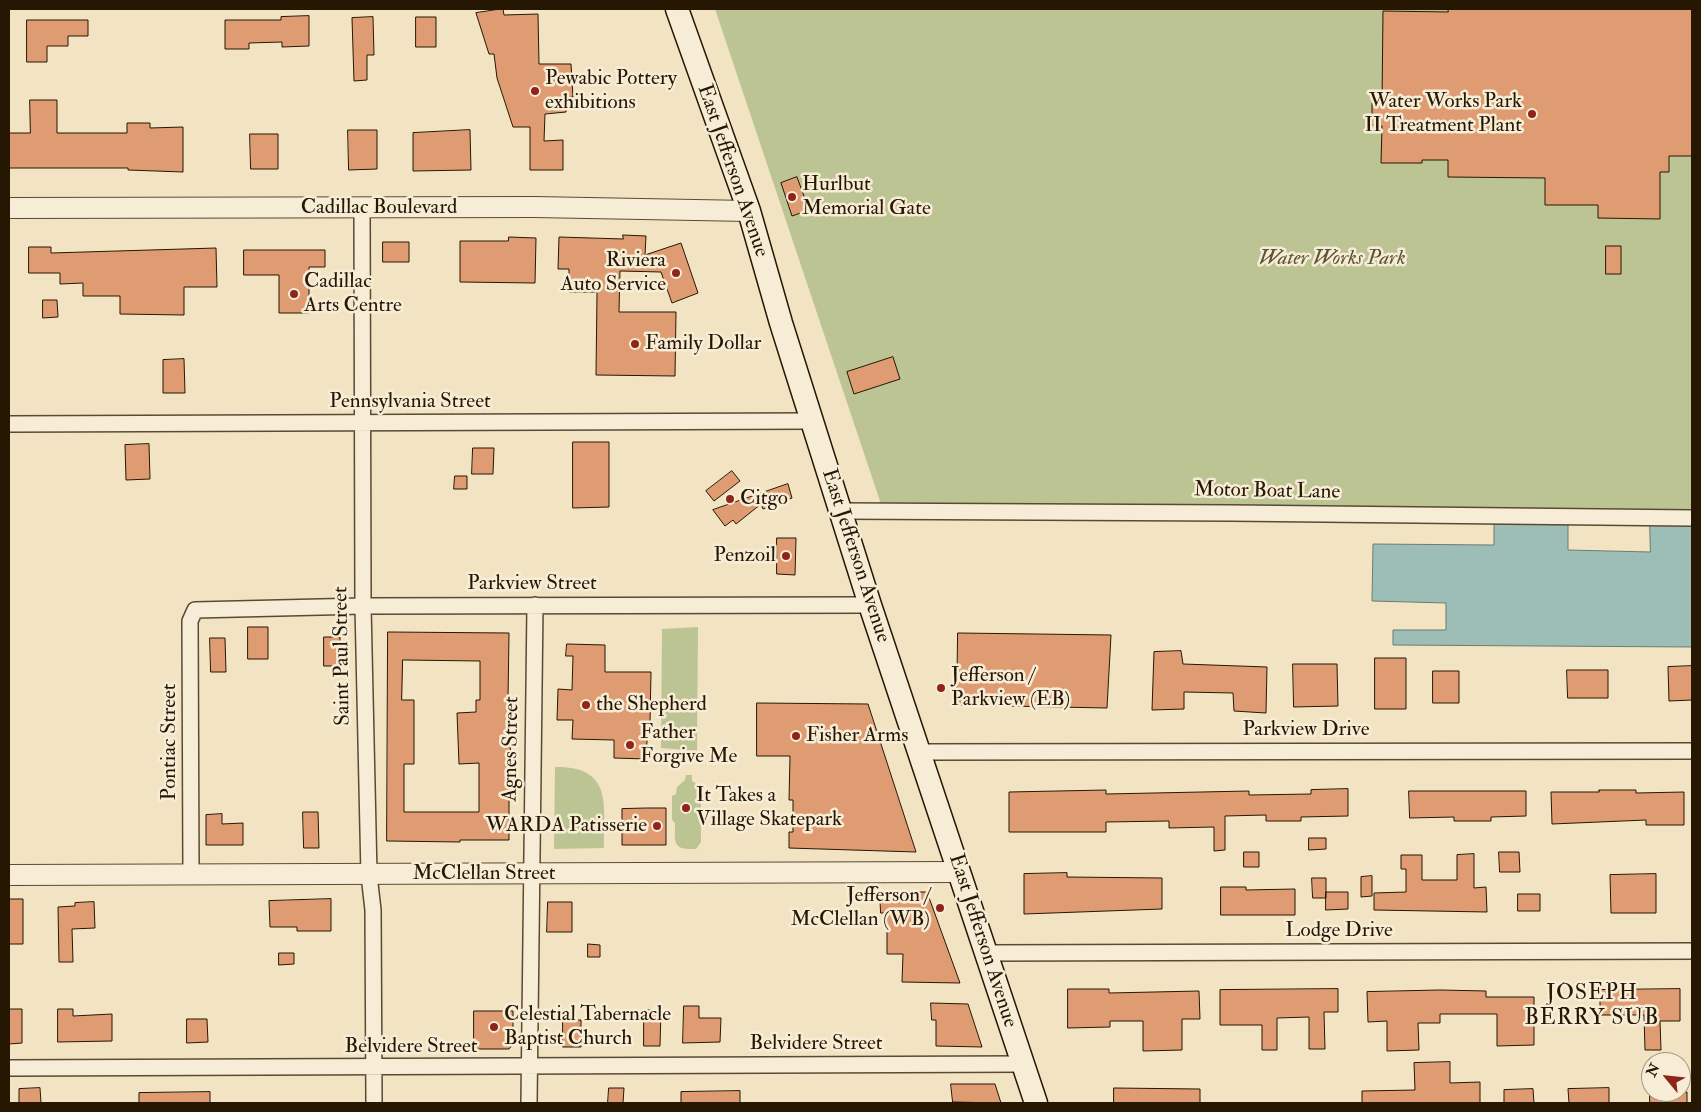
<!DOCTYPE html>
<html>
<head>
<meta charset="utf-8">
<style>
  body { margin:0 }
  #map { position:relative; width:1701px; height:1112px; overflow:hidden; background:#f2e4c2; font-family:"IM FELL Double Pica",serif }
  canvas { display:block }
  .frame { position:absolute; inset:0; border:10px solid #261703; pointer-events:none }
  .north { position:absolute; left:1641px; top:1052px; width:50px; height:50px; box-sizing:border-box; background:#f7edd7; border:1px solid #a39782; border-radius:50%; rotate:298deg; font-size:14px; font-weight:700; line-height:20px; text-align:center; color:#261703 }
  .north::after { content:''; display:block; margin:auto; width:18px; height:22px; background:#8f2418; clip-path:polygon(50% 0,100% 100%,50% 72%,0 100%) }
</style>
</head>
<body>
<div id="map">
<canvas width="1701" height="1112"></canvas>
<div class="frame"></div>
<div class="north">N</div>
</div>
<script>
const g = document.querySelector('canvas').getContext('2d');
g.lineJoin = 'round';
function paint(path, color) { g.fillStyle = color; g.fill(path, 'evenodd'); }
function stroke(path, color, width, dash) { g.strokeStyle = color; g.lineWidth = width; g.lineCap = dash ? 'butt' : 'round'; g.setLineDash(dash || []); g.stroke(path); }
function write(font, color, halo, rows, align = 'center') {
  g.font = font + ' "IM FELL Double Pica",serif'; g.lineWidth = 5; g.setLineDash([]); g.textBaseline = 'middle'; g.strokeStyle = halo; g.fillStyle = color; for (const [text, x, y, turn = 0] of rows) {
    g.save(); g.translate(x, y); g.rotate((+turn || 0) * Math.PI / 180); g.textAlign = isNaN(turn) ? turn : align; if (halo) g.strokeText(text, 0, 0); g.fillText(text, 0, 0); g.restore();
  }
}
paint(new Path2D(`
  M715,9H1692V509L882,507Z
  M698,627L697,751L661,748L662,629Z
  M555,767C613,766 604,805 604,848L554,849Z
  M686,775H692V781L701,787V842L696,849C672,850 675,843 675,823L672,820V796L676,794L677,787L685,780Z`), '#bcc493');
const water = new Path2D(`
  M1650,521H1692V647L1393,645V630H1446V603L1372,601L1373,544L1494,545V522H1568V550L1650,552Z`);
paint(water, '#9cbeb7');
stroke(water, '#6d7b6f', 1);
const building = new Path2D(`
  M503,9L504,15L538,14L539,64H571L573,97H567L566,112L545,114L544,141L563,140V170H530V127H513L497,78L494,54H489L476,13Z
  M1448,9H1692V156H1669V172H1660V219L1598,218V205H1545V178L1448,177V160H1422V163H1381L1382,126L1372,125V103H1382L1383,11L1448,12Z
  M309,16V46L282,47V42L249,43V49H225V20H281V17Z
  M373,17L374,55H367V80L354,81L352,18Z
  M416,17H436V47H416Z
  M27,20H88V36H68V46H47V62H27Z
  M30,100H57V133H127V123H150V128L183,127V172L128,170V168H9V133H30Z
  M348,130H377V169L349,170Z
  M470,130L471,170L413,171V133Z
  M250,134H278V169H251Z
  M797,177L809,210L792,216L781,183Z
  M623,235L646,236L645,255L681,243L698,293L672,303L661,272L620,271L619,312H676L675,376L596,375L597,292H569V269H558L559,237L623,239Z
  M509,237L536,238L535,283L460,282V241H508Z
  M383,242H409V262H383Z
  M1606,246H1621V274H1606Z
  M29,247H51V253L216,248L217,287H184V315L120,314V296H83V283L60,284V273H29Z
  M244,250H325V267H309V313H279V275H244Z
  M43,300H57L58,317L43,318Z
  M893,357L900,379L854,394L847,372Z
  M184,359L185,393H163V360Z
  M573,442H609V507L573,508Z
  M149,444L150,479L126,480L125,445Z
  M473,448H494L493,474H472Z
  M732,471L740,481L714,501L706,491Z
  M455,476H467V489H454Z
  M788,484L792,498L763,509L761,504L736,524L733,520L725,526L713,510Z
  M777,538H796L795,575L777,574Z
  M248,627H268V659H248Z
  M388,632L509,633L508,699L511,762H509V840H460V842L387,841ZM403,660L480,661V700H476V712L457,713L459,764L479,763V812H404V764H414V700H402Z
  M958,633L1111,635L1107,708L957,705Z
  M324,637H340V666H324Z
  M210,638H225L226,672H211Z
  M567,644L605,645V672H651L650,723H648L646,759L614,758V740L572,739L573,720H557L558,689L572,690L573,656H566Z
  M1181,651L1183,664L1267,667L1266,713L1234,711L1233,693L1184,692V709L1152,710L1154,652Z
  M1375,658H1406V709H1375Z
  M1293,664H1337L1338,706L1294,707Z
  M1692,666V700L1669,701L1668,667Z
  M1567,670H1608V698H1568Z
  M1433,671H1459V703H1433Z
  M757,703L868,704L916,852L789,848V832H793V800H789L790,756H757Z
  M1348,789V816L1301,817V821H1266V815L1225,816V850L1214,851V827L1169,828V821L1106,822V832H1009V792L1106,790V794L1249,791V795L1311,794V790Z
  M1599,790H1636V793L1684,792V825H1646V820L1552,824L1551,792H1599Z
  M1409,791H1526V816L1491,817V821H1454V817L1410,818Z
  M647,808H666V845H622V809Z
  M303,812H318L319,848H304Z
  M222,814V824L243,823V845H206V815Z
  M1309,838H1326V849L1309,850Z
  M1244,852H1259V867H1244Z
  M1499,852H1519L1520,872H1500Z
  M1474,854V888L1486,887L1487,912L1374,910V893L1406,892V869H1401V855H1422V880H1457V855Z
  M1067,873V877L1162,878V909L1024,914V874Z
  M1656,874V913H1611L1610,875Z
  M1372,876V896L1361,897V877Z
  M1312,878H1326V898H1313Z
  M1221,887H1246V890L1295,889V915H1221Z
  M880,892H927L960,983L902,982L903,954H887V913H881Z
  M1326,892H1348V909L1326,910Z
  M1518,894H1540V911H1518Z
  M9,899H23V944H9Z
  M331,899V931H297V927H270L269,901Z
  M94,902L95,928L72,929L73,962H59L58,907L75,906V903Z
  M548,902H572V932H547Z
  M588,944L600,945V957H588Z
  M279,953H294V964L279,965Z
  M1068,989H1109V993L1199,991L1200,1019H1182V1050L1143,1051V1021H1110V1027L1068,1028Z
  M1338,989V1012H1324L1325,1049H1309V1017L1277,1018V1050H1262V1025H1220V990Z
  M1680,989V1021H1660L1661,1050H1645L1644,1015H1600V990Z
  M1440,990L1486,991V997H1534V1045L1497,1046V1014H1440V1023H1418L1419,1050L1387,1051V1021L1368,1022L1367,992Z
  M931,1003L968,1004L982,1047L936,1046V1020H932Z
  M684,1006H699V1018H721L720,1042L683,1043Z
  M9,1009H22V1043L9,1044Z
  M58,1009H73V1016L112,1014V1041L58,1042Z
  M644,1010H661L660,1046H644Z
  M474,1011H513V1044L509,1049H474Z
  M187,1019H207L208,1042L187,1043Z
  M563,1020H581V1047H563Z
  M1450,1062V1083L1480,1082V1103H1362V1091L1415,1090L1414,1063Z
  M951,1084H995L1001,1103L953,1102Z
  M40,1088L41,1103H19V1089Z
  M609,1088H624L623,1103H608Z
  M1114,1088L1200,1089V1103H1114Z
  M1609,1088V1103H1569L1568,1089Z
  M1533,1089L1534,1103H1504V1090Z
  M740,1091V1103H681V1092Z
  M210,1092V1103H139V1093Z
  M1650,1092H1687V1103H1650Z`);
paint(building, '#df9c72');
stroke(building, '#261703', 1);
const minor = new Path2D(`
  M362,208L363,606L369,875L373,910L374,1103
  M9,424L812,421
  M841,511L1231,513L1692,518
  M919,752L1692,751
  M191,875L190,621L195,610L363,606L870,605
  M986,953L1692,951
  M9,1068L1023,1064
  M529,1103L535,605`);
const tertiary = new Path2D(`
  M9,208L534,207L749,211
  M9,875L959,872`);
const secondary = new Path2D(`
  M677,9L749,211L781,323L870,605L1036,1103`);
stroke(minor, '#594a33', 18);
stroke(tertiary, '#594a33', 22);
stroke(secondary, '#261703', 25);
stroke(minor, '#f7edd7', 15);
stroke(tertiary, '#f7edd7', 20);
stroke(secondary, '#f7edd7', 22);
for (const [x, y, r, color] of [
  [535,91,5,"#8f2418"],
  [1532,114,5,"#8f2418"],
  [792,197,5,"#8f2418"],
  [676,273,5,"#8f2418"],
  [294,294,5,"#8f2418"],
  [635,344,5,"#8f2418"],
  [730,499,5,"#8f2418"],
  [786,556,5,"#8f2418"],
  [941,688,5,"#8f2418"],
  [586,705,5,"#8f2418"],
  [796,736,5,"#8f2418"],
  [630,745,5,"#8f2418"],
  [686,808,5,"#8f2418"],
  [657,826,5,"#8f2418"],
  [940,908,5,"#8f2418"],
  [494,1027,5,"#8f2418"]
]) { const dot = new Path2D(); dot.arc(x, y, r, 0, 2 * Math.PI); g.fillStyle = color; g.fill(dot); stroke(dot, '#f7edd7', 2); }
write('21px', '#261703', '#f7edd7', [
  ["Pewabic Pottery",545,79],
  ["exhibitions",545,103],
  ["Water Works Park",1522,102,"right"],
  ["II Treatment Plant",1522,126,"right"],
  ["Hurlbut",802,185],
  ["Memorial Gate",802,209],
  ["Riviera",666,261,"right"],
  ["Auto Service",666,285,"right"],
  ["Cadillac",304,282],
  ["Arts Centre",304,306],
  ["Family Dollar",645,344],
  ["Citgo",740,499],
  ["Penzoil",776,556,"right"],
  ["Jefferson /",951,676],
  ["Parkview (EB)",951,700],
  ["the Shepherd",596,705],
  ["Father",640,733],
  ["Forgive Me",640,757],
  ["Fisher Arms",806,736],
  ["It Takes a",696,796],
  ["Village Skatepark",696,820],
  ["WARDA Patisserie",647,826,"right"],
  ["Jefferson /",930,896,"right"],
  ["McClellan (WB)",930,920,"right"],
  ["Celestial Tabernacle",504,1015],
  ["Baptist Church",504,1039]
], 'left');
write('21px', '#261703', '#f7edd7', [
  ["East Jefferson Avenue",732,171,71],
  ["Cadillac Boulevard",379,208],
  ["Pennsylvania Street",410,402],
  ["Motor Boat Lane",1267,492,1],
  ["East Jefferson Avenue",855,556,72],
  ["Parkview Street",532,584],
  ["Saint Paul Street",343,656,-91],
  ["Parkview Drive",1306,730],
  ["Pontiac Street",170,742,-90],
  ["Agnes Street",512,749,-89],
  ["McClellan Street",484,874],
  ["Lodge Drive",1339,931],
  ["East Jefferson Avenue",982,941,72],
  ["Belvidere Street",816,1044],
  ["Belvidere Street",411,1047]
]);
write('italic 21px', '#5a5435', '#f7edd7', [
  ["Water Works Park",1332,259]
]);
g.letterSpacing = '1px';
write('22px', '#261703', '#f7edd7', [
  ["JOSEPH",1592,994],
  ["BERRY SUB",1592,1019]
]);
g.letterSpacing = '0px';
</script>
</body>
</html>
